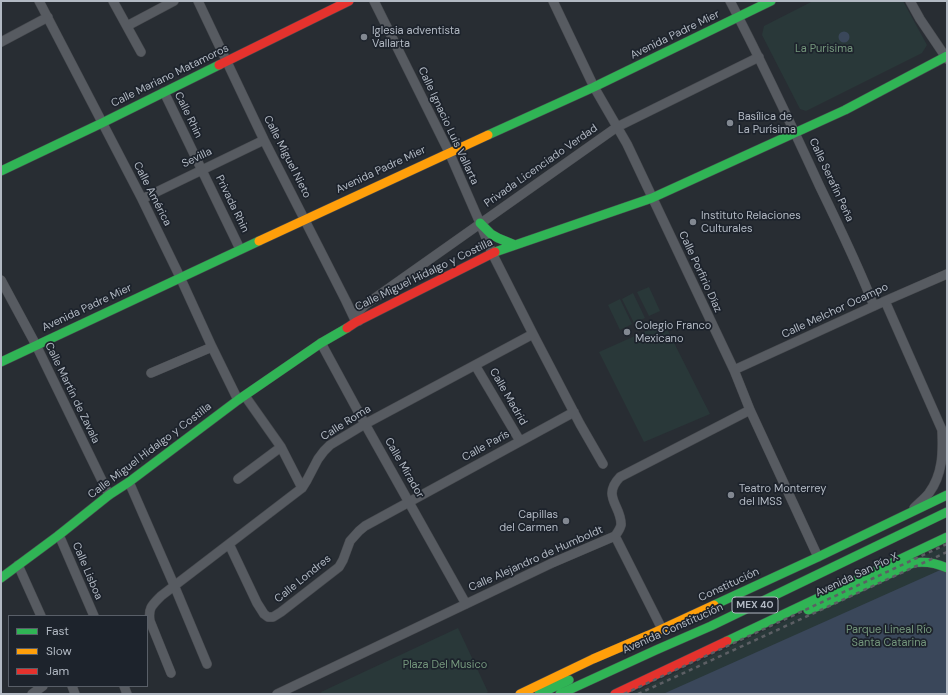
<!DOCTYPE html>
<html>
<head>
<meta charset="utf-8">
<style>
  body { margin:0 }
  #map { position:relative; width:948px; height:695px; overflow:hidden; background:#282d33; font-family:"DM Sans",sans-serif }
  canvas { display:block }
  .frame { position:absolute; inset:0; border:2px solid #b2b9c3; pointer-events:none }
  .legend { position:absolute; left:8px; top:615px; width:140px; height:72px; box-sizing:border-box; background:#1d232c; border:1px solid #595f68; margin:0; padding:5px 7px; list-style:none; font-size:12px; color:#b2b9c3 }
  .legend li { display:flex; align-items:center; gap:8px; height:20px }
  .legend b { width:20px; border:1px solid #595f68 }
</style>
</head>
<body>
<div id="map">
<canvas width="948" height="695"></canvas>
<div class="frame"></div>
<ul class="legend">
<li><b style="height:5px;background:#30b455"></b>Fast</li>
<li><b style="height:5px;background:#ff9f0a"></b>Slow</li>
<li><b style="height:5px;background:#e5322d"></b>Jam</li>
</ul>
</div>
<script>
const g = document.querySelector('canvas').getContext('2d');
g.lineJoin = 'round';
function paint(path, color) { g.fillStyle = color; g.fill(path, 'evenodd'); }
function stroke(path, color, width, dash) { g.strokeStyle = color; g.lineWidth = width; g.lineCap = dash ? 'butt' : 'round'; g.setLineDash(dash || []); g.stroke(path); }
function write(font, color, halo, rows, align = 'center') {
  g.font = font + ' "DM Sans",sans-serif'; g.lineWidth = 3.5; g.setLineDash([]); g.textBaseline = 'middle'; g.strokeStyle = halo; g.fillStyle = color; for (const [text, x, y, turn = 0] of rows) {
    g.save(); g.translate(x, y); g.rotate((+turn || 0) * Math.PI / 180); g.textAlign = isNaN(turn) ? turn : align; if (halo) g.strokeText(text, 0, 0); g.fillText(text, 0, 0); g.restore();
  }
}
paint(new Path2D(`
  M813,1H903L927,45L922,53L806,111L800,109L762,35L764,26Z
  M649,287L660,311L649,316L637,292Z
  M633,293L645,318L634,323L622,299Z
  M620,299L632,324L620,330L608,305Z
  M664,323L710,414L644,442L599,352Z
  M947,545V694H630Z
  M458,628L488,692L485,694H322L321,692Z`), '#293839');
paint(new Path2D(`
  M838.5 37a5.5 5.5 0 1 1 11 0a5.5 5.5 0 1 1-11 0Z
  M947,567V694H663Z`), '#3a475a');
const street = new Path2D(`
  M39,1L142,199L180,277L212,347L238,400
  M113,1L141,52
  M198,1L264,140L346,301L356,322
  M374,1L449,152L480,223L492,253L533,334L580,424L603,464
  M553,1L594,87L627,144L734,370L750,410L818,557
  M730,1C762,62 791,124 820,187C839,226 858,265 874,306
  M910,1L920,19L947,59
  M127,26L174,1
  M1,42L48,17
  M164,92L240,249
  M142,199L264,140
  M1,280L36,345L109,495
  M885,301L942,430C943,452 943,474 929,493C925,498 919,503 914,508
  M359,321L358,312L365,305L617,127L759,57
  M321,343L365,424L466,604
  M475,365L520,441
  M734,370L885,301L947,274
  M151,373L212,347
  M245,396L281,447L302,488
  M238,479L281,447
  M129,482L174,585L207,664
  M59,535L94,616
  M615,536L662,629
  M229,544L257,603L264,614L268,617H273L281,612L339,567L343,560L350,541L359,531L365,526L574,412
  M18,565L41,616
  M171,673L150,621C148,608 152,605 161,596L302,488L307,480L318,459L324,451L330,445L365,424L533,334
  M72,686L75,694
  M124,686L127,694
  M32,694L43,686
  M277,694L552,563L615,536C618,532 620,529 621,525C622,506 601,497 620,477L750,410`);
const fast = new Path2D(`
  M488,135L594,87L771,1
  M1,171L102,123L219,65
  M480,223L491,234L498,238L515,245
  M495,252L652,198L845,110L947,56
  M1,362L259,241
  M1,578L59,535L109,495L129,482L238,400L321,343L347,328
  M714,605L818,557L947,495
  M808,610L824,604L913,563C925,561 936,563 947,568
  M727,641L947,537
  M539,694L569,680
  M560,694L656,650L711,626L947,512`);
const slow = new Path2D(`
  M259,241L488,135
  M520,694L593,659L649,635L714,605`);
const jam = new Path2D(`
  M219,65L349,1
  M347,328L356,322L495,252
  M615,694L727,641`);
stroke(street, '#46494e', 10);
stroke(fast, '#46494e', 10);
stroke(slow, '#46494e', 10);
stroke(jam, '#46494e', 10);
stroke(street, '#575b61', 9);
stroke(fast, '#30b455', 9);
stroke(slow, '#ff9f0a', 9);
stroke(jam, '#e5322d', 9);
stroke(new Path2D(`
  M624,694L947,544
  M638,694L912,568L947,552`), '#5c5f64', 2.5, [4, 4]);
for (const [x, y, r, color] of [
  [364,37,4,"#828891"],
  [730,123,4,"#828891"],
  [693,222,4,"#828891"],
  [627,332,4,"#828891"],
  [731,495,4,"#828891"],
  [566,521,4,"#828891"]
]) { const dot = new Path2D(); dot.arc(x, y, r, 0, 2 * Math.PI); g.fillStyle = color; g.fill(dot); stroke(dot, '#1d232c', 1.5); }
for (const [x, y, w] of [
  [755,605,46]
]) { const box = new Path2D(); box.roundRect(x - w / 2, y - 8, w, 16, 3); g.fillStyle = '#1d232c'; g.fill(box); stroke(box, '#b2b9c3', 1); }
write('bold 10px', '#b2b9c3', null, [
  ["MEX 40",755,605]
]);
write('11px', '#b2b9c3', '#1d232c', [
  ["Iglesia adventista",372,31],
  ["Vallarta",372,44],
  ["Basílica de",738,117],
  ["La Purísima",738,130],
  ["Instituto Relaciones",701,216],
  ["Culturales",701,229],
  ["Colegio Franco",635,326],
  ["Mexicano",635,339],
  ["Teatro Monterrey",739,489],
  ["del IMSS",739,502],
  ["Capillas",558,515,"right"],
  ["del Carmen",558,528,"right"]
], 'left');
write('11px', '#b2b9c3', '#1d232c', [
  ["Avenida Padre Mier",675,35,-26],
  ["Calle Mariano Matamoros",170,76,-26],
  ["Calle Rhin",188,115,64],
  ["Calle Ignacio Luis Vallarta",448,126,65],
  ["Calle Miguel Nieto",287,157,63],
  ["Sevilla",197,158,-26],
  ["Privada Licenciado Verdad",541,166,-35],
  ["Avenida Padre Mier",381,170,-25],
  ["Calle Serafín Peña",831,180,65],
  ["Calle América",152,194,63],
  ["Privada Rhin",232,204,64],
  ["Calle Porfirio Díaz",700,272,65],
  ["Calle Miguel Hidalgo y Costilla",424,275,-26],
  ["Avenida Padre Mier",87,308,-25],
  ["Calle Melchor Ocampo",835,311,-25],
  ["Calle Martín de Zavala",72,393,64],
  ["Calle Madrid",508,397,60],
  ["Calle Roma",346,423,-32],
  ["Calle París",486,446,-29],
  ["Calle Miguel Hidalgo y Costilla",150,451,-37],
  ["Calle Mirador",404,468,60],
  ["Calle Alejandro de Humboldt",536,559,-24],
  ["Calle Lisboa",87,571,67],
  ["Avenida San Pío X",857,575,-25],
  ["Calle Londres",303,579,-39],
  ["Constitución",729,585,-25],
  ["Avenida Constitución",673,629,-24]
]);
write('11px', '#74967c', '#1d232c', [
  ["La Purisima",824,49],
  ["Parque Lineal Río",889,630],
  ["Santa Catarina",889,643],
  ["Plaza Del Musico",445,665]
]);
</script>
</body>
</html>
